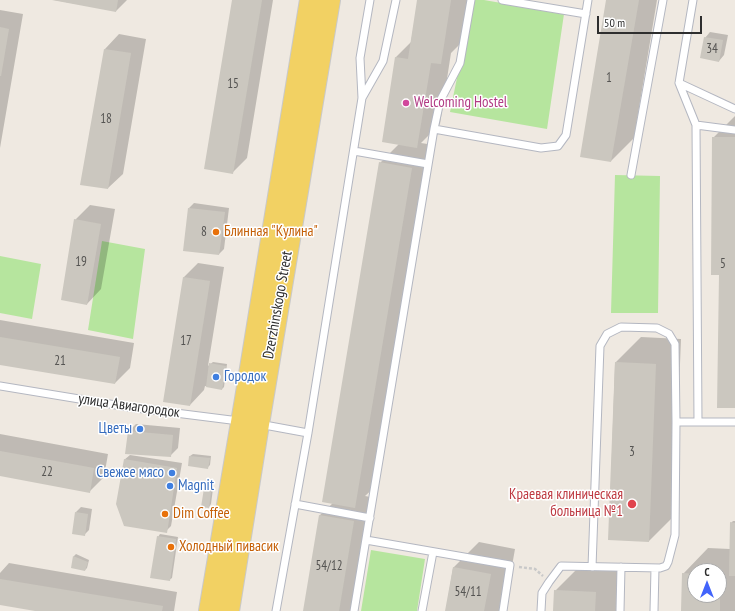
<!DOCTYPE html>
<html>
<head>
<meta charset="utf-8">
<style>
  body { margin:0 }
  #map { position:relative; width:735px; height:611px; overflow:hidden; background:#efe9e1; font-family:"PT Sans Narrow",sans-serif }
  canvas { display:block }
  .north { position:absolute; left:687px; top:563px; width:40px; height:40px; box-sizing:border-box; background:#fff; border:1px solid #ababab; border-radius:50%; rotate:0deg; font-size:11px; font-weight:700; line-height:16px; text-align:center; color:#2e2e2e }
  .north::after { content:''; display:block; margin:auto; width:14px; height:18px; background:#4264fb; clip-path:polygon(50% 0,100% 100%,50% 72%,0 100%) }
  .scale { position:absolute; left:597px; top:16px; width:105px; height:18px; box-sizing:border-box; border:2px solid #2e2e2e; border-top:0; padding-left:5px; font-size:12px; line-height:14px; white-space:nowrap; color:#2e2e2e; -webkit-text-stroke:3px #fff; paint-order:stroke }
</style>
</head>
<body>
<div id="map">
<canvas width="735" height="611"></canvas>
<div class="north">С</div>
<div class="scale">50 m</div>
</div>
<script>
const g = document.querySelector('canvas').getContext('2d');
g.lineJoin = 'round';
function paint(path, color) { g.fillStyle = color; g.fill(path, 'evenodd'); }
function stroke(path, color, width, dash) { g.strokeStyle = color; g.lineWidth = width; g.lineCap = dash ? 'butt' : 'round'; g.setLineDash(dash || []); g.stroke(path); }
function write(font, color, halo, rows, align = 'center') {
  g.font = font + ' "PT Sans Narrow",sans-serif'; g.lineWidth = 3; g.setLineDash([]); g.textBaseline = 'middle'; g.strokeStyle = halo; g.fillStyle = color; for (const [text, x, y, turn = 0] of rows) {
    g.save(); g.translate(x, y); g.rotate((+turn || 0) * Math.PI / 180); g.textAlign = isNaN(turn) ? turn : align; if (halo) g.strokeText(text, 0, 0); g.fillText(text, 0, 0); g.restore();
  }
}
paint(new Path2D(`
  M473,0H484L564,14L547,129L450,112Z
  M615,175L660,176L658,313H611Z
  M102,241L145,249L133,339L88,330Z
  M0,256L41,264L32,319L0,313Z
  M371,550L425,559L417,611H361Z`), '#b6e59e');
paint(new Path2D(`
  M54,0H127L116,11Z
  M233,0H273L247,158L233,172Z
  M418,0H470L464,40L451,53L440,124L421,143L434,145L378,484L365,496L376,498L358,611H304L320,515L333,503L380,163L399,144L396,57L411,42Z
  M607,0H657L634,138L611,161Z
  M0,10L23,14L0,148Z
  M710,32L728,35L724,55L719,61L705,38Z
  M119,34L146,39L123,174L108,188L82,184L105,49Z
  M735,116V407L713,138Z
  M194,203L229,208L224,249L219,254L189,208Z
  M90,205L115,209L101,289L87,304L75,220Z
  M198,263L224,267L208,366L213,362L227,364L224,387L222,389L205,386L204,390L190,405L184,277Z
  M0,320L134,343L130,368L115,383L0,364Z
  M641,337L681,339L674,516L649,541L609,539L615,363Z
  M136,424L180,428L178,448L170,456L129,431Z
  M0,434L108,454L104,477L89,492L0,475Z
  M193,454L211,456L210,465L208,467L189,465L190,456Z
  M130,455L182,463L171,526L166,531L124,460Z
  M208,480L214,481L211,504L209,507L206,482Z
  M81,507L92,509L89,530L84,535L76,512Z
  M733,521H735V611H682L683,574L708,548L730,549L731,523ZM695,571H719V595H695Z
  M160,534L178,537L172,578L169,580L158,537Z
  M479,542L515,549L504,611H446L453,568Z
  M76,554L89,560L87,568L85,570L72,567L74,556Z
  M9,563L177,592L174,611H41L0,604V573Z
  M580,566L621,567L619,611H554L555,591Z`), '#0003');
paint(new Path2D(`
  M52,0H118L116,12Z
  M232,0H262L233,174L204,169Z
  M417,0H451L441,64L431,63L417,148L382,142L395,57L408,59Z
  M606,0H639L611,162L580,157Z
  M0,27L9,29L1,76H0Z
  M704,37L723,40L719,62L700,58Z
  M104,49L131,53L108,189L80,185Z
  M712,137H735V408H717L719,275H711Z
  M379,162L412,168L355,508L322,502Z
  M188,208L225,212L219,255L183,251Z
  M74,219L101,224L87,305L61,300Z
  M183,277L210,281L190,406L163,402Z
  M0,337L120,357L115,384L0,365Z
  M615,362L656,364L649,542L608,540Z
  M209,363L226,366L222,390L206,387Z
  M128,431L173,435L171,457L125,454Z
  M0,451L94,468L90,493L0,476Z
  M189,456L210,458L208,469L188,466Z
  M124,459L177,468L167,533L124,526L116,504Z
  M205,482L212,483L209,508L201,507Z
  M75,512L88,514L85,536L72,534Z
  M319,515L354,521L339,611H303Z
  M730,522L735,523V576H729Z
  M157,536L176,539L170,581L150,578Z
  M73,556L88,562L85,571L71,568Z
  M453,567L491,574L484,611H445Z
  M682,573L695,574V595H720V611H681Z
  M719,574H721L720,591H719Z
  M0,579L163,606L162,611H35L0,605Z
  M554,590L596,592L595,611H553Z`), '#cbc7bf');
const lane = new Path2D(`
  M502,0L586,14
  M693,0L679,83L735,109
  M679,83L696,125L698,422H735
  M362,98L383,61L396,0
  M696,125L735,130
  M434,129L541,148L558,146L566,135L588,0
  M354,151L428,164
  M631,175L663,0
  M0,386L128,407L239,421
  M259,424L308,433
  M295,504L370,518
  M366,540L510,565L503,611
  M592,567L600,346L607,334L621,327L657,328L669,334L675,344L676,422
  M276,611L308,433L362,98L360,58L370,0
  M354,611L434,129L440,101L460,63L471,0
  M422,611L433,552
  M541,611L542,593L549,582L561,566L660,568L666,566L668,562L675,535L676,422H698
  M620,611L621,567
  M654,611L655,568`);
const primary = new Path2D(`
  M210,611L246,399L311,0
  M228,611L258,424L329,0`);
stroke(lane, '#b4b7c1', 9);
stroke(primary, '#c9c9c9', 24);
stroke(new Path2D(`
  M519,567L535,569L543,576`), '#c9c9c9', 2.5, [3, 2]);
stroke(lane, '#fff', 7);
stroke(primary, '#f2d163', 22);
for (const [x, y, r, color] of [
  [406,103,4,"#d1479c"],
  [216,232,4,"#e8710a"],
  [216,377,4,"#3f7fe0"],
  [140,429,4,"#3f7fe0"],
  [172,473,4,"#3f7fe0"],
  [170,486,4,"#3f7fe0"],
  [632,504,5,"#e0444e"],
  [165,514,4,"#e8710a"],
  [171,547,4,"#e8710a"]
]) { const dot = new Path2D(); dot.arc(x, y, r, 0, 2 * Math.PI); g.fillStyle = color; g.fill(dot); stroke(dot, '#fff', 1.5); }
write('13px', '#555452', null, [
  ["34",712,49],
  ["1",609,78],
  ["15",233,84],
  ["18",106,119],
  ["8",204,232],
  ["19",81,262],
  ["5",723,264],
  ["17",186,341],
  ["21",60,361],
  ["3",632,452],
  ["22",47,472],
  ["54/12",329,566],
  ["54/11",468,592]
]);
write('15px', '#b23c85', '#fff', [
  ["Welcoming Hostel",414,103]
], 'left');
write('15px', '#c56008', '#fff', [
  ["Блинная \"Кулина\"",224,232],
  ["Dim Coffee",173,514],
  ["Холодный пивасик",179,547]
], 'left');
write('15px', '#2e2e2e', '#fff', [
  ["Dzerzhinskogo Street",278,305,-80],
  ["улица Авиагородок",129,406,8]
]);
write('15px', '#366cbe', '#fff', [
  ["Городок",224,377],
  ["Цветы",132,429,"right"],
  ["Свежее мясо",164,473,"right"],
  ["Magnit",178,486]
], 'left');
write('15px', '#be3a42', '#fff', [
  ["Краевая клиническая",623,495],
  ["больница №1",623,512]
], 'right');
</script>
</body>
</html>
